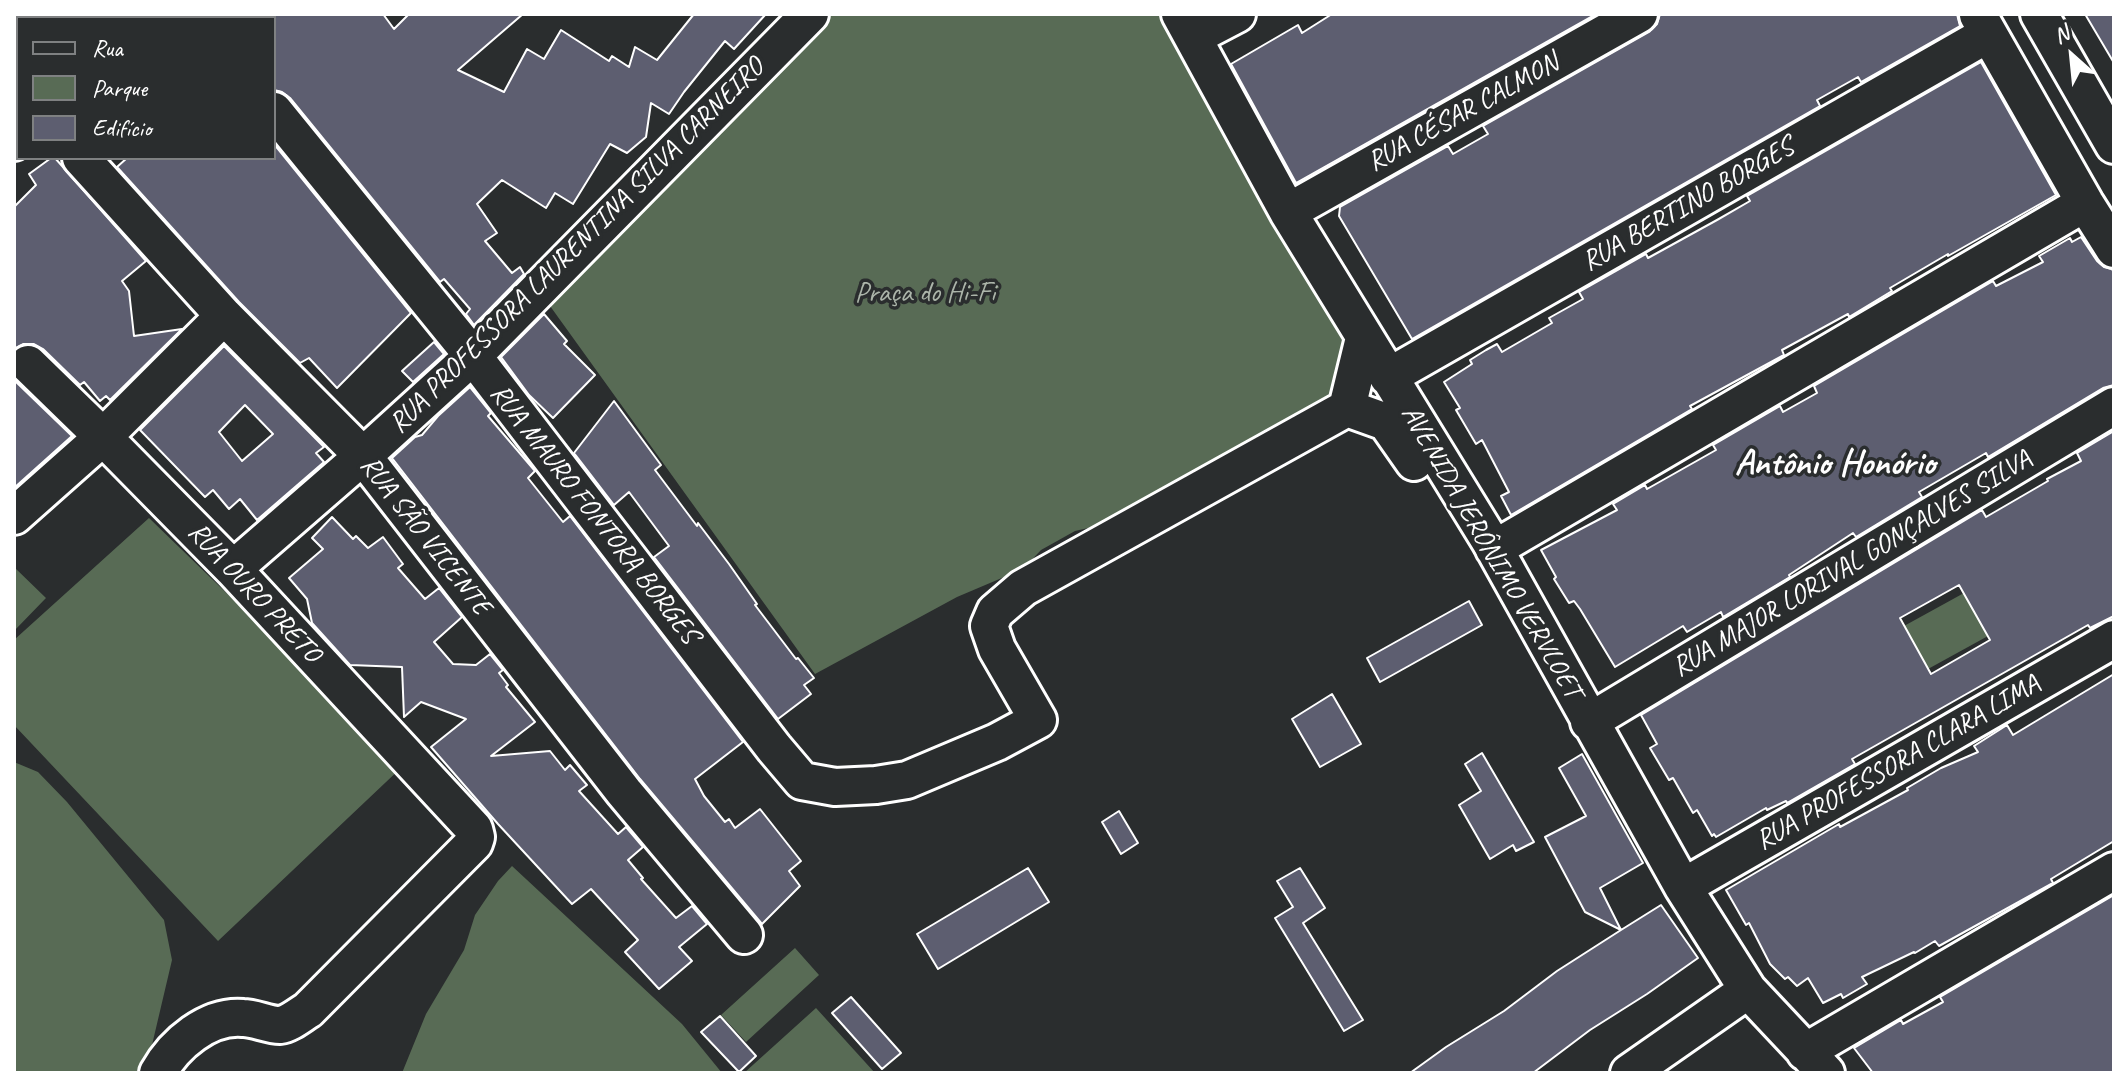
<!DOCTYPE html>
<html>
<head>
<meta charset="utf-8">
<style>
  body { margin:0 }
  #map { position:relative; width:2128px; height:1087px; overflow:hidden; background:#2a2d2e; font-family:Caveat,sans-serif }
  canvas { display:block }
  .frame { position:absolute; inset:0; border:16px solid #fff; pointer-events:none }
  .legend { position:absolute; left:16px; top:16px; width:260px; height:144px; box-sizing:border-box; background:#2a2d2e; border:2px solid #7f8182; margin:0; padding:10px 14px; list-style:none; font-size:24px; color:#fff }
  .legend li { display:flex; align-items:center; gap:16px; height:40px }
  .legend b { width:40px; border:2px solid #7f8182 }
  .north { position:absolute; left:2032px; top:16px; width:80px; height:80px; -webkit-text-stroke:6px #2a2d2e; paint-order:stroke; rotate:333deg; font-size:22px; font-weight:700; line-height:32px; text-align:center; color:#fff }
  .north::after { content:''; display:block; margin:auto; width:28px; height:36px; background:#fff; clip-path:polygon(50% 0,100% 100%,50% 72%,0 100%) }
</style>
</head>
<body>
<div id="map">
<canvas width="2128" height="1087"></canvas>
<div class="frame"></div>
<ul class="legend">
<li><b style="height:10px;background:#2a2d2e"></b>Rua</li>
<li><b style="height:22px;background:#586b55"></b>Parque</li>
<li><b style="height:22px;background:#5d5e70"></b>Edifício</li>
</ul>
<div class="north">N</div>
</div>
<script>
const g = document.querySelector('canvas').getContext('2d');
g.lineJoin = 'round';
function paint(path, color) { g.fillStyle = color; g.fill(path, 'evenodd'); }
function stroke(path, color, width, dash) { g.strokeStyle = color; g.lineWidth = width; g.lineCap = dash ? 'butt' : 'round'; g.setLineDash(dash || []); g.stroke(path); }
function write(font, color, halo, rows, align = 'center') {
  g.font = font + ' Caveat,sans-serif'; g.lineWidth = 7; g.setLineDash([]); g.textBaseline = 'middle'; g.strokeStyle = halo; g.fillStyle = color; for (const [text, x, y, turn = 0] of rows) {
    g.save(); g.translate(x, y); g.rotate((+turn || 0) * Math.PI / 180); g.textAlign = isNaN(turn) ? turn : align; if (halo) g.strokeText(text, 0, 0); g.fillText(text, 0, 0); g.restore();
  }
}
paint(new Path2D(`
  M818,14H1168L1350,340L1345,375L1327,402L1097,526L1075,531L1041,550L1023,569L957,597L815,674L545,299Z
  M149,518L404,765L218,941L14,725V640Z
  M14,567L46,598L14,631Z
  M1964,593L1988,636L1928,669L1904,626Z
  M14,762L38,772L67,802L164,920L172,960L152,1045L136,1073H14Z
  M512,866L682,1024L722,1073H402L426,1014L464,950L475,915L498,881Z
  M795,948L819,975L746,1042L721,1015Z
  M816,1008L875,1073H744Z`), '#586b55');
const building = new Path2D(`
  M274,14H383L394,29L409,14H523L458,70L504,92L527,49L544,59L561,30L609,61L612,56L629,67L635,47L657,60L694,14H766L734,49L725,41L684,92L669,114L651,103L646,137L627,153L610,144L573,204L555,193L546,208L502,180L477,204L497,233L485,241L512,273L520,267L524,274L474,325L466,314L470,309L444,279L440,282L290,98L282,92L274,90Z
  M1332,14H1596L1296,183L1231,64L1298,25L1302,33Z
  M1660,14H1957L1960,26L1861,82L1858,77L1817,100L1820,106L1412,339L1339,216L1340,207L1448,146L1453,154L1488,134L1483,126L1649,32L1657,24Z
  M2085,14H2114V63Z
  M1981,62L2056,195L1948,256V254L1890,288L1892,291L1849,317L1848,314L1782,350L1784,355L1690,406L1692,409L1511,515L1501,496L1509,492L1482,440L1476,444L1456,410L1460,408L1444,382L1472,364L1470,360L1486,350L1497,344L1502,352L1552,323L1549,318L1583,299L1579,292L1646,254L1648,258L1717,220L1750,201L1747,196Z
  M274,144L411,313L337,388L309,358L300,363L239,302L117,167L127,158H274Z
  M51,158H55L146,261L122,281L129,291L134,336L182,329L110,400L106,396L100,401L84,382L80,385L43,349L34,344H23L14,349V207L36,185L29,174Z
  M2081,237L2097,261L2104,267L2112,269L2114,273V385L2103,388L1988,457L1986,453L1919,492L1922,497L1856,537L1853,533L1789,575L1790,577L1723,617L1721,612L1687,632L1683,626L1615,667L1580,609L1574,601L1569,603L1554,579L1556,577L1541,550L1617,510L1613,504L1645,485L1647,489L1716,450L1713,445L1780,406L1783,412L1817,393L1814,386L1993,281L1996,286L2043,262L2039,256L2070,238L2072,242Z
  M544,314L567,341L564,344L595,375L553,418L529,395L501,357Z
  M434,342L444,354L413,382L402,371Z
  M224,346L324,447L316,453L324,462L257,520L240,499L229,509L213,490L205,497L140,430ZM245,405L273,434L242,461L219,432Z
  M14,380L72,436L14,488Z
  M470,387L491,413L488,416L535,471L528,478L563,522L570,516L743,742L695,779L704,796L725,822L729,819L735,828L760,809L801,861L789,871L800,886L762,924L640,779L392,458L415,437L422,435L438,416Z
  M614,401L661,465L655,470L697,526L698,523L729,564L757,604L755,605L796,659L798,658L814,678L804,685L811,694L778,719L654,557L669,546L629,492L614,505L574,453Z
  M2114,431V616L2090,628L2088,625L1852,759L1855,764L1787,803L1786,801L1767,810L1766,808L1716,837L1714,834L1712,836L1697,810L1693,813L1673,778L1669,780L1650,748L1657,744L1641,715L1982,510L1986,517L2048,481L2047,479L2081,461L2077,453ZM1959,585L1990,640L1931,674L1900,618Z
  M332,517L353,539L356,536L368,548L383,537L403,564L398,568L425,599L439,588L462,617L434,642L453,664L476,665L490,654L503,670L499,673L508,685L506,687L535,722L491,756L550,751L565,770L570,765L587,785L579,791L618,834L626,827L643,847L628,860L643,878L641,879L676,918L692,906L707,924L679,947L692,961L659,989L625,952L638,940L591,889L572,904L498,824L431,747L466,719L421,702L404,717L402,667L350,665L312,623L307,599L289,578L323,549L312,538Z
  M1469,601L1482,625L1380,682L1367,658Z
  M2114,674V841L2051,879L2053,883L1939,946L1935,941L1915,953L1914,952L1862,977L1867,984L1843,998L1841,994L1823,1003L1808,978L1797,986L1788,977L1785,979L1770,964L1749,923L1746,925L1726,890L1839,824L1840,827L1908,790L1907,788L1941,768L1978,752L1974,746L2007,725L2013,735Z
  M1332,694L1361,744L1320,767L1292,719Z
  M1482,753L1534,842L1516,851L1513,845L1490,859L1459,805L1481,791L1465,764Z
  M1582,754L1643,863L1600,888L1621,930L1661,905L1698,958L1647,994L1590,1030L1533,1073H1410L1446,1047L1504,1011L1557,971L1621,930L1585,912L1545,837L1586,816L1559,768Z
  M1119,811L1138,843L1121,854L1102,822Z
  M1028,868L1049,902L938,969L917,934Z
  M1300,868L1325,908L1303,923L1363,1020L1344,1031L1275,918L1293,907L1277,881Z
  M2114,895V1073H1873L1854,1048L1901,1020L1903,1024L1943,1002L1940,997Z
  M851,997L901,1053L882,1069L832,1013Z
  M720,1016L756,1056L739,1072L701,1032Z`);
paint(building, '#5d5e70');
stroke(building, '#fff', 2);
const minor = new Path2D(`
  M1180,14L1288,212L1490,541L1683,887L1748,990L1826,1073
  M2039,14L2114,145
  M1978,15L2085,203L2114,249
  M202,18L207,14
  M1193,37L1237,14
  M274,111L473,356L774,748L802,781L835,787L876,785L907,780L997,742L1038,720L997,649L989,626L995,612L1023,588L1347,408L1364,338
  M14,142L18,139
  M81,158L224,316L363,456L624,792L744,935
  M1288,212L1639,14
  M28,364L103,437L233,569L474,829L476,837L474,843L308,1010C300,1015 289,1024 280,1025C268,1025 255,1018 243,1018C208,1015 174,1044 158,1073
  M1388,377L1988,34
  M1347,408L1386,422L1414,462
  M14,516L103,437L224,316
  M1494,549L2085,203
  M233,569L363,456L473,356L810,14
  M1589,722L2114,406
  M1683,887L2114,639
  M1805,1052L2114,871
  M1629,1073L1748,990`);
stroke(minor, '#fff', 42);
stroke(minor, '#2a2d2e', 36);
write('28px', '#fff', '#2a2d2e', [
  ["RUA CÉSAR CALMON",1463,113,-29],
  ["RUA BERTINO BORGES",1688,205,-30],
  ["RUA PROFESSORA LAURENTINA SILVA CARNEIRO",577,246,-45],
  ["RUA MAURO FONTORA BORGES",594,514,52],
  ["RUA SÃO VICENTE",425,536,52],
  ["AVENIDA JERÔNIMO VERVLOET",1491,552,60],
  ["RUA MAJOR LORIVAL GONÇALVES SILVA",1852,564,-31],
  ["RUA OURO PRETO",254,593,47],
  ["RUA PROFESSORA CLARA LIMA",1898,763,-30]
]);
write('28px', '#acb5aa', '#2a2d2e', [
  ["Praça do Hi-Fi",925,294]
]);
write('bold 36px', '#fff', '#2a2d2e', [
  ["Antônio Honório",1835,465]
]);
</script>
</body>
</html>
